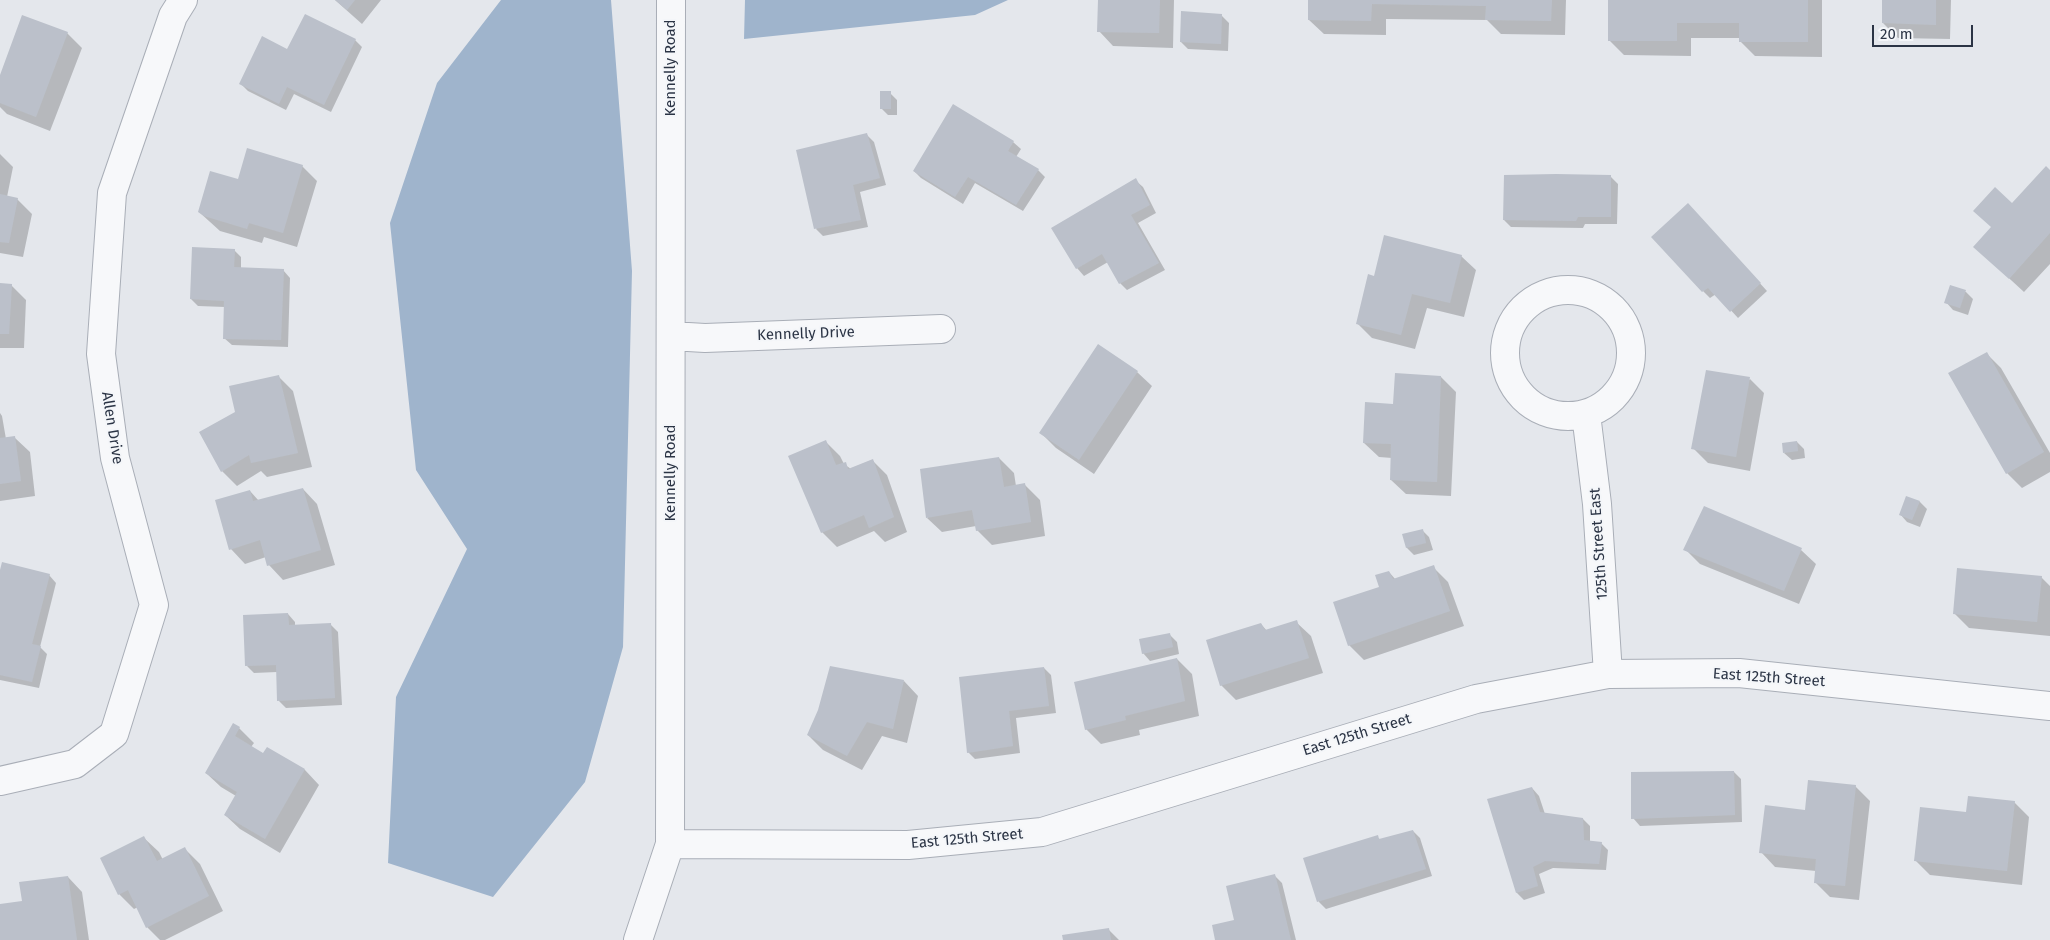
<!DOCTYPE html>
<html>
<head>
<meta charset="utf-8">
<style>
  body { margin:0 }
  #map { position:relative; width:2050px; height:940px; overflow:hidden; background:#e4e7ec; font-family:"Fira Sans",sans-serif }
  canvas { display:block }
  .scale { position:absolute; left:1872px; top:25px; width:101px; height:22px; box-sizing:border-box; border:2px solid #2b3445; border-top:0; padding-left:6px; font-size:15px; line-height:18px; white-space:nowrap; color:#2b3445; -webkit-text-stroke:4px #f4f6f9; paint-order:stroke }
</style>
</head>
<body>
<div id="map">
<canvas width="2050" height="940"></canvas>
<div class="scale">20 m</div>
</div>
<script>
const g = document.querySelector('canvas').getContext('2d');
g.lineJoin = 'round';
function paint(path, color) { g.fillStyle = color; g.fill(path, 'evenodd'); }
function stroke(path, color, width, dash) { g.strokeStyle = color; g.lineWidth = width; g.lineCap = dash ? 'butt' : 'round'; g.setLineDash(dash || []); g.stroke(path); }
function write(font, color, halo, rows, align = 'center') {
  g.font = font + ' "Fira Sans",sans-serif'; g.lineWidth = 4; g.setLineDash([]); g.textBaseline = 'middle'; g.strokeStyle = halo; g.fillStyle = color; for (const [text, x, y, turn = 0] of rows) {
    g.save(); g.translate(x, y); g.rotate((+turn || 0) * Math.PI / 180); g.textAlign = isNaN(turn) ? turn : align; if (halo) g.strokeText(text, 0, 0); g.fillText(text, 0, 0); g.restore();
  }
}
paint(new Path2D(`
  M501,0H611L632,271L623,647L585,782L493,897L388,863L396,697L467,549L416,470L390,223L437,83Z
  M745,0H1008L975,15L744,39Z`), '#9fb4cc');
paint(new Path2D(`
  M335,0H381L362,24Z
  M1100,0H1174L1173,48L1113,46L1099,31Z
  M1309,0H1566L1565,35L1501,34L1487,20L1386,19V35L1324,34L1309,20Z
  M1609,0H1822V57L1755,56L1740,41V38H1691V56L1624,55L1609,40Z
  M1883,0H1951L1950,39L1898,38L1883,23Z
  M1222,16L1229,23L1228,51L1188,49L1181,42Z
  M67,33L82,48L50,131L7,114L0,107V78Z
  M355,40L362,47L331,112L294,94L286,110L248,91L241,84L288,50Z
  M890,93L897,100V115H888L881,108Z
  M867,135L874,142L886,185L860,192L868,227L823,236L816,229Z
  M1013,142L1021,149L1016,157L1038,170L1045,177L1023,211L975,183L963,204L921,178L914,171Z
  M0,154L13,167L7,197L17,199L32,214L23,257L0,253Z
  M302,166L317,181L297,247L264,237L262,243L220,231L199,212L239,180Z
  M2050,171V264L2024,292L1975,247L2012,205Z
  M1611,177L1618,184L1617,224H1585L1583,228L1511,227L1504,220Z
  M1135,180L1143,187L1156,213L1138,223L1165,270L1127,290L1120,283L1108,262L1084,276L1077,268Z
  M1695,212L1767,291L1738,318L1716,294L1710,298L1703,291Z
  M234,250L241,257V269L283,270L290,278L288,347L232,345L224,338L225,307L198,306L191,299Z
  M1461,256L1476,270L1464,317L1427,308L1415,349L1372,338L1357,323L1375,277Z
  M0,284L11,285L26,300L24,348H0Z
  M1951,286L1966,292L1973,299L1968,315L1953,310L1946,302Z
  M1986,353L2001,368L2050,453V472L2022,488L2007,473Z
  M1137,372L1152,386L1094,474L1056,448L1041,433Z
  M278,376L293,391L312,467L267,477L261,471L237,486L222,471L201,433L236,413Z
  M1441,377L1456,392L1451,496L1406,494L1391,480L1392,458L1379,457L1364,443L1395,405Z
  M1750,379L1764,393L1750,471L1708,463L1693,448Z
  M0,413L2,416L6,439L15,438L30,452L35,496L0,501Z
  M826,442L840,456L844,464L851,469L872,460L887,475L907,532L885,542L874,531L837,547L822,532Z
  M1797,442L1804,449L1805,458L1792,460L1784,453Z
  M999,458L1014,473L1016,486L1025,485L1040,500L1045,536L992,545L977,530L976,526L942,532L927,518Z
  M303,489L317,504L335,565L283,580L269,565L266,557L245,564L231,549L250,491L259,501Z
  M1907,497L1920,502L1927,509L1920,527L1907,522L1900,514Z
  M1705,507L1801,550L1816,564L1799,604L1700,564L1685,549Z
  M1422,530L1429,537L1433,550L1414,555L1407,548L1403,535Z
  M1433,567L1448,582L1464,626L1364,660L1349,645L1389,572L1396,580Z
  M0,575H49L56,583L40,647L47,654L39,688L0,680Z
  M2041,577L2050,586V636L1969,628L1954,613Z
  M288,614L295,622V626L330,624L338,632L342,705L286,708L279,701L277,672L254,673L247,666Z
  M1296,622L1311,636L1323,673L1236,700L1221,685L1261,624L1267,631Z
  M1170,635L1177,642L1179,654L1150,661L1143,653Z
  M1177,659L1192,674L1199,716L1139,730L1140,735L1101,744L1086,729Z
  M1044,668L1051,675L1056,713L1016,718L1020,753L975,759L968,752Z
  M904,681L918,696L907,743L882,736L862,770L823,750L808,735Z
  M239,728L254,743L251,747L264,754L267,749L305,770L319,785L280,853L240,829L225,815L236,796L221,787L206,773Z
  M1734,772L1741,779L1742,822L1640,826L1633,818Z
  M1855,786L1870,801L1859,900L1830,897L1815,882L1816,871L1775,867L1761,852L1806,811Z
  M1532,788L1539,796L1545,814L1583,819L1590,826V842L1601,843L1608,850L1606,870L1553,868L1539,874L1545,893L1524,900L1517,893L1489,800Z
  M2014,802L2029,817L2022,885L1930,875L1915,860Z
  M1413,831L1420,838L1432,876L1326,909L1319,902L1305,859L1377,837L1381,840Z
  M144,838L159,852L163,860L185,849L200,864L223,911L165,940H160L147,927L138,907L134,909L119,894Z
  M1275,876L1282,883L1296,940H1217Z
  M68,877L82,892L89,940H0V905L23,902Z
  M1108,929L1119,940H1064Z`), '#0003');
paint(new Path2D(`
  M335,0H355L347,10Z
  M1098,0H1160L1159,33L1097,32Z
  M1308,0H1552L1551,21L1485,20L1486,6L1372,4L1371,21L1308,20Z
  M1608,0H1808V42H1739V23H1677V41H1608Z
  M1882,0H1936V25L1882,23Z
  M1181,11L1222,14L1221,44L1180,42Z
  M305,14L356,39L324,105L287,87L279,104L239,84L262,36L287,49Z
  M22,15L68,32L36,117L0,103V75Z
  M880,91H891V109H880Z
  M953,104L1014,141L1008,151L1039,169L1016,205L968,177L955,197L913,171Z
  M867,133L880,178L853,185L861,220L814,229L796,150Z
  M247,148L303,165L283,233L249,223L247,229L204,216L198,212L210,171L238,179Z
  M2046,166L2050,170V233L2009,279L1973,247L1991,227L1973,211L1995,187L2012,203Z
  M1556,174L1611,175V217H1578L1576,221L1503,220L1504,175Z
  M1136,178L1150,205L1131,215L1159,263L1119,284L1102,254L1076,269L1051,228Z
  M0,194L18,198L9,243L0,242Z
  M1688,203L1761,283L1730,312L1708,288L1702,292L1651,237Z
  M1384,235L1462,255L1450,303L1412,294L1401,335L1356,324L1368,274L1374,276Z
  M192,247L235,249L234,267L284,269L281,340L223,339L224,301L190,299Z
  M0,283L12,284L9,334H0Z
  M1950,285L1966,290L1960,308L1944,303Z
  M1098,344L1138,371L1079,460L1039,433Z
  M1987,352L2044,452L2006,474L1948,373Z
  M1706,370L1750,377L1736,457L1691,449Z
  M1395,373L1441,376L1437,482L1390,480L1391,444L1363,443L1365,402L1393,404Z
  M279,375L298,453L251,463L249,455L221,472L199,432L235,412L229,386Z
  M15,436L21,481L0,484V438Z
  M826,440L836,465L846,462L848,469L873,459L894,517L869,528L864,515L821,533L788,456Z
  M1797,441L1798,451L1783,453L1782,443Z
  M999,457L1004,487L1025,483L1031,522L976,531L972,510L926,518L920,469Z
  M303,488L321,550L267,566L260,540L229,550L215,500L250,490L253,501Z
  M1906,496L1920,501L1912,520L1899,515Z
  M1704,506L1802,548L1784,591L1683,550Z
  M1423,529L1426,543L1406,548L1402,534Z
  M2,562L50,574L32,644L41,646L32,682L0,675V570Z
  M1434,565L1450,611L1348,646L1333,602L1379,587L1375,575L1389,571L1393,579Z
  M1957,568L2042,576L2037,622L1953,614Z
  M288,613L289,625L331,623L335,698L277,701L276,665L245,666L243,615Z
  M1297,620L1309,658L1220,686L1206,640L1261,623L1265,630Z
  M1170,633L1173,647L1142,654L1139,639Z
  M1177,658L1185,701L1125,716L1126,720L1085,730L1074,682Z
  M830,666L904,680L893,729L867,722L847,756L807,735L818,710Z
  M1044,667L1049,706L1009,711L1013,746L967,753L959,677Z
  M233,723L240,727L235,736L263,753L267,747L305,769L265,839L224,815L237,792L205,773Z
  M1734,771L1735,815L1631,819V772Z
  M1808,780L1856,785L1845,886L1814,883L1816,859L1759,853L1765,805L1805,810Z
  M1532,787L1540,812L1583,818L1584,840L1602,842L1599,864L1545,861L1533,867L1538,886L1516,893L1487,799Z
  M1968,796L2015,801L2007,871L1914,861L1920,807L1966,812Z
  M1413,830L1426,869L1317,902L1303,858L1378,835L1379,839Z
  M144,836L157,861L185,847L209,896L146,928L128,890L118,895L100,858Z
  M1275,874L1291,940H1215L1212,925L1234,920L1226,886Z
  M68,876L77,940H0V904L22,901L19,882Z
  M1109,928L1111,940H1063L1062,935Z`), '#bbc0ca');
const minor = new Path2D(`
  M1505 353a63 63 0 1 1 126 0a63 63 0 1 1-126 0Z
  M671,336L705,338L941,329
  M1586,414L1597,504L1608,674
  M0,781L75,764L114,734L154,605L115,458L101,354L112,193L173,16L183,0
  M670,844L908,845L1042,832L1476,699L1608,674L1739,673L2050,706
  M638,940L670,844L671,0`);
stroke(minor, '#a9aeb7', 30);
stroke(minor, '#f7f8fa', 28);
write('15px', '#2b3445', '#f4f6f9', [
  ["Kennelly Road",671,68,-90],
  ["Kennelly Drive",806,334,-2],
  ["Allen Drive",112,428,81],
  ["Kennelly Road",671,473,-90],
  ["125th Street East",1599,544,-94],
  ["East 125th Street",1769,678,4],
  ["East 125th Street",1357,735,-17],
  ["East 125th Street",967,839,-5]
]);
</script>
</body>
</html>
